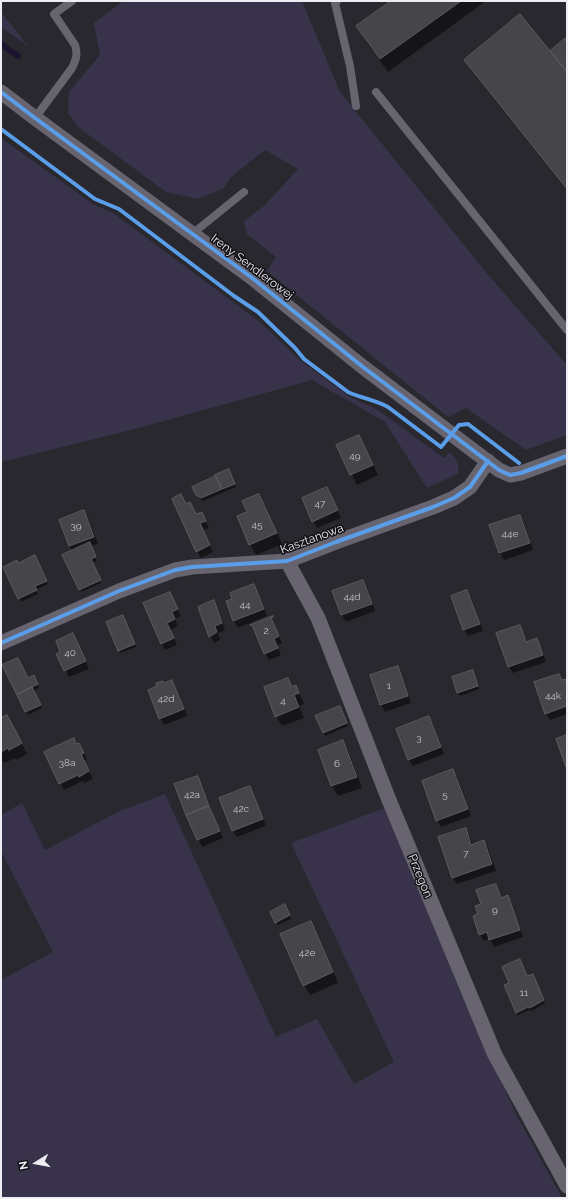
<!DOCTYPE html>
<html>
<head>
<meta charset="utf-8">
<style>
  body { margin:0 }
  #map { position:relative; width:568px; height:1199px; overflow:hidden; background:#29282e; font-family:Raleway,sans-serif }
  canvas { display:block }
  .frame { position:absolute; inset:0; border:2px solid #efedf4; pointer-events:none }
  .north { position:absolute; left:16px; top:1143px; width:40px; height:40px; -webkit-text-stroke:3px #111014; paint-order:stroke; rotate:259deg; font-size:11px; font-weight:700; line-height:16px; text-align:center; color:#efedf4 }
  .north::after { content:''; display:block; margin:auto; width:14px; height:18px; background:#efedf4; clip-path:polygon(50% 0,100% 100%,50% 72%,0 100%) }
</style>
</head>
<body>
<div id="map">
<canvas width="568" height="1199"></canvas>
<div class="frame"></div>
<div class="north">N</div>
</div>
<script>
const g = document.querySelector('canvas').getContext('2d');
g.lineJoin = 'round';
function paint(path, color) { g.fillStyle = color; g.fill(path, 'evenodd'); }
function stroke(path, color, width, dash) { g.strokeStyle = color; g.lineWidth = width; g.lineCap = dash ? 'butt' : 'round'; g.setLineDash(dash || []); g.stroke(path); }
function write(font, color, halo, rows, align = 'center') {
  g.font = font + ' Raleway,sans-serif'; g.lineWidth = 3; g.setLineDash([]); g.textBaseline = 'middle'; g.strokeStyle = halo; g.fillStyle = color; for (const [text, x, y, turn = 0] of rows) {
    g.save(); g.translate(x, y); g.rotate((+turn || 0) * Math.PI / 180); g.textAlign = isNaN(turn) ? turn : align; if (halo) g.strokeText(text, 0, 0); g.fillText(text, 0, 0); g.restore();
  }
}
paint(new Path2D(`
  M123,1H302L340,92L490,277L567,365V435L526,450L466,408L448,417L267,271L276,257L247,234L244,221L264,206L298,169L265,150L231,177L224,188L198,199L166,192L78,127L68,113L69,92L100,55L94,23Z
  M1,12L29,47L1,27Z
  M1,138L93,204L113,213L260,322L301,361L350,397L378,410L444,458L450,452L457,461L459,473L427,488L385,422L312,380L135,429L1,462Z
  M165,794L276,1037L317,1019L354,1084L394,1062L291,843L387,807L459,989L516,1114L562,1198H1V980L53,952L1,851V815L22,803L45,850L120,811Z`), '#39324b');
paint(new Path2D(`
  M393,1H486L388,72L365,40L358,27Z
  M567,39V190L471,70L465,60L550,53Z
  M359,436L378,475L357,485L338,445Z
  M230,473L236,487L203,501L199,498L197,495Z
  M259,495L265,505L282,544L256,555L250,545L238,517L248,513Z
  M331,495L341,518L317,528L303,499Z
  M186,505L196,515L205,520L209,528L203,530L213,552L201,558L197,551Z
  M84,512L88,518L98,544L91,546L97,561L92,563L101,583L81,592L80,589L73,551L69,546L60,520Z
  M520,516L524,523L533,550L504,560L500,553L491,526Z
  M36,559L48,584L36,590L38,594L21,602L4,567Z
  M363,581L366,588L375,611L346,622L342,615L334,591Z
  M254,585L258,592L267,616L238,628L234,621L227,602L233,600Z
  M467,591L471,598L483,631L468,636L464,629Z
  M173,600L181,616L175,619L178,626L170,630L177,645L165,650L161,643Z
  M213,601L217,608L225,630L218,633L220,640L214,643L210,636Z
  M271,618L282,643L277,646L281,655L269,660L265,653Z
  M125,620L136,647L121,653L119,650Z
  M519,626L527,643L536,639L540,646L546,662L513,673L509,667Z
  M76,641L89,669L69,677L58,654Z
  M4,666L28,679L35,680L39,688L33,691L42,708L28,715Z
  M397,667L401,674L411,703L385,712L381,705Z
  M474,674L479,689L460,696L458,693Z
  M288,679L293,687H296L301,697L304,704L299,706L304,718L282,726L276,716Z
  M565,680L567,684V714L550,720L546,714L562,681Z
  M172,681L176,688L187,716L164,725L160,718L164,684Z
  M341,710L348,726L325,736L316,717Z
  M429,718L433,724L444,754L413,766L409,760Z
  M1,719L21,743L8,749V752L22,744L27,754L16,760L15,758L4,763L1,759Z
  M73,739L77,745L83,751L87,760L84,761L93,779L84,783L83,781L64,790L45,752Z
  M343,742L349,752L362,788L338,796L332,786L319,751Z
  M453,770L457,777L471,816L441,827L437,820Z
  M197,777L201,784L223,838L202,847L187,814Z
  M249,787L253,794L266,826L237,837L233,831Z
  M465,829L469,836L473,845L484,842L488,848L496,871L457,884L453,878Z
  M495,885L502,898L507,896L511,903L523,937L494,947L490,939L484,941L480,935L482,904Z
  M287,909L291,919L278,925L271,912Z
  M310,922L316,932L338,983L310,995L304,985Z
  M527,977L534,978L545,1003L532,1011L530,1010L518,1015L516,1012L510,984Z`), '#0007');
stroke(new Path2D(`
  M1,44L18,56`), '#1c132f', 6);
const building = new Path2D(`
  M391,1H461L380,59L356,26Z
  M520,14L567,72V189L464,60Z
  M567,37V72L550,51Z
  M359,435L373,465L350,475L336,445Z
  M229,469L235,484L222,489L215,475Z
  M216,476L222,489L201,498L196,495L192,487Z
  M327,487L338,510L312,522L302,498Z
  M181,494L186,504L190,502L196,514L202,512L206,521L200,523L210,545L196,552L172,499Z
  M259,494L277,533L249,545L237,516L247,512L242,501Z
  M84,510L94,537L69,546L59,520Z
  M520,515L530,543L499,553L489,525Z
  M90,542L96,557L91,559L101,580L79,590L62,555Z
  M35,555L47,581L35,586L37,590L18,599L3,567L17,560L18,563Z
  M363,580L372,604L341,615L332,591Z
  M254,584L264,609L233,621L226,601L232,599L230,593Z
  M467,590L480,624L463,630L451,596Z
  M170,592L178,609L172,612L175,619L167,623L174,638L161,644L143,603Z
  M214,600L222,623L215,626L217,632L209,637L198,607Z
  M123,615L135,644L118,651L106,622Z
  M273,616V617L271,618L279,636L274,639L278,648L264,654L252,625H250Z
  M520,625L526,642L537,638L543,655L508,667L496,633Z
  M73,633L86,661L64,671L56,654L60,652L56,641Z
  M18,658L28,678L34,675L38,684L17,695L2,665Z
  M398,666L408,696L380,705L370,675Z
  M473,670L478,686L457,693L452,677Z
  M559,674L562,680L565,679L567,685V706L545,714L534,682Z
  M288,678L292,687L296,685L299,693L294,695L299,707L275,717L264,687Z
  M172,680L184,709L159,719L148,690L157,686L156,683L163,681L164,683Z
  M32,687L41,705L25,712L17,695Z
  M340,706L347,723L323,733L315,716Z
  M7,715L22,743L9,750L8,748L1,752V718Z
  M429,716L441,747L408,760L396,729Z
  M567,735V767H566L556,739Z
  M74,738L76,744L79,743L84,753L81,754L89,771L79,777L78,775L59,784L44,752Z
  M343,740L357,777L331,786L318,750Z
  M453,769L468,809L436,821L422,781Z
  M198,776L209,806L186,815L174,784Z
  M250,786L263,819L232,831L219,798Z
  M209,806L220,831L197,840L186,815Z
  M466,828L471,845L484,840L492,864L452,878L438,837Z
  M496,884L501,898L508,895L520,930L489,940L487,932L479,935L473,916L478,914L475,906L481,904L476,890Z
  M285,904L290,915L275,923L270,912Z
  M311,921L333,972L303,986L280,934Z
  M520,959L527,976L533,974L544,1000L530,1008L528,1007L516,1013L504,985L509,983L502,967Z`);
paint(building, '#46454a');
stroke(building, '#5c5b60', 1);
stroke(new Path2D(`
  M337,1L335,3L350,66L356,106
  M376,92L567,330
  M35,118L72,68C76,60 78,54 75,45L54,14L72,1
  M192,234L244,192`), '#67646f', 8);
stroke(new Path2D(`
  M1,92L35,118L251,277L363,367L499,470L510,475L521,473L567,456
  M287,561L318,618L389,800L495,1055L567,1186
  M1,643L119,591L175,570L192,567L287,561L336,542L433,507L454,498L470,487L488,461`), '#67646f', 15);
stroke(new Path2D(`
  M1,92L35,118L251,277L363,367L499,470L510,475L521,473L567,456
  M1,129L95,199L119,209L234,296L258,312L295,348L304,359L348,392C361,398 375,400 388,407L441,447L459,425L468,424L519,463
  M1,643L119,591L175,570L192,567L287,561L336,542L433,507L454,498L470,487L488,461`), '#5a9eea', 4);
write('10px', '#c5c3ca', null, [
  ["49",355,456],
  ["47",320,504],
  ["45",257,525],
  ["39",76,526],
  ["44e",510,534],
  ["44d",352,597],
  ["44",245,605],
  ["2",266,631],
  ["40",70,653],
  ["1",389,686],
  ["44k",553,696],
  ["42d",166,699],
  ["4",283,701],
  ["3",419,738],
  ["38a",67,763],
  ["6",337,764],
  ["42a",192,795],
  ["5",445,795],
  ["42c",241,809],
  ["7",466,854],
  ["9",495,910],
  ["42e",307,953],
  ["11",524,993]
]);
write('12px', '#efedf4', '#111014', [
  ["Ireny Sendlerowej",252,267,37],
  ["Kasztanowa",312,539,-20],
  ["Przegon",420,876,68]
]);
</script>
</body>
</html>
